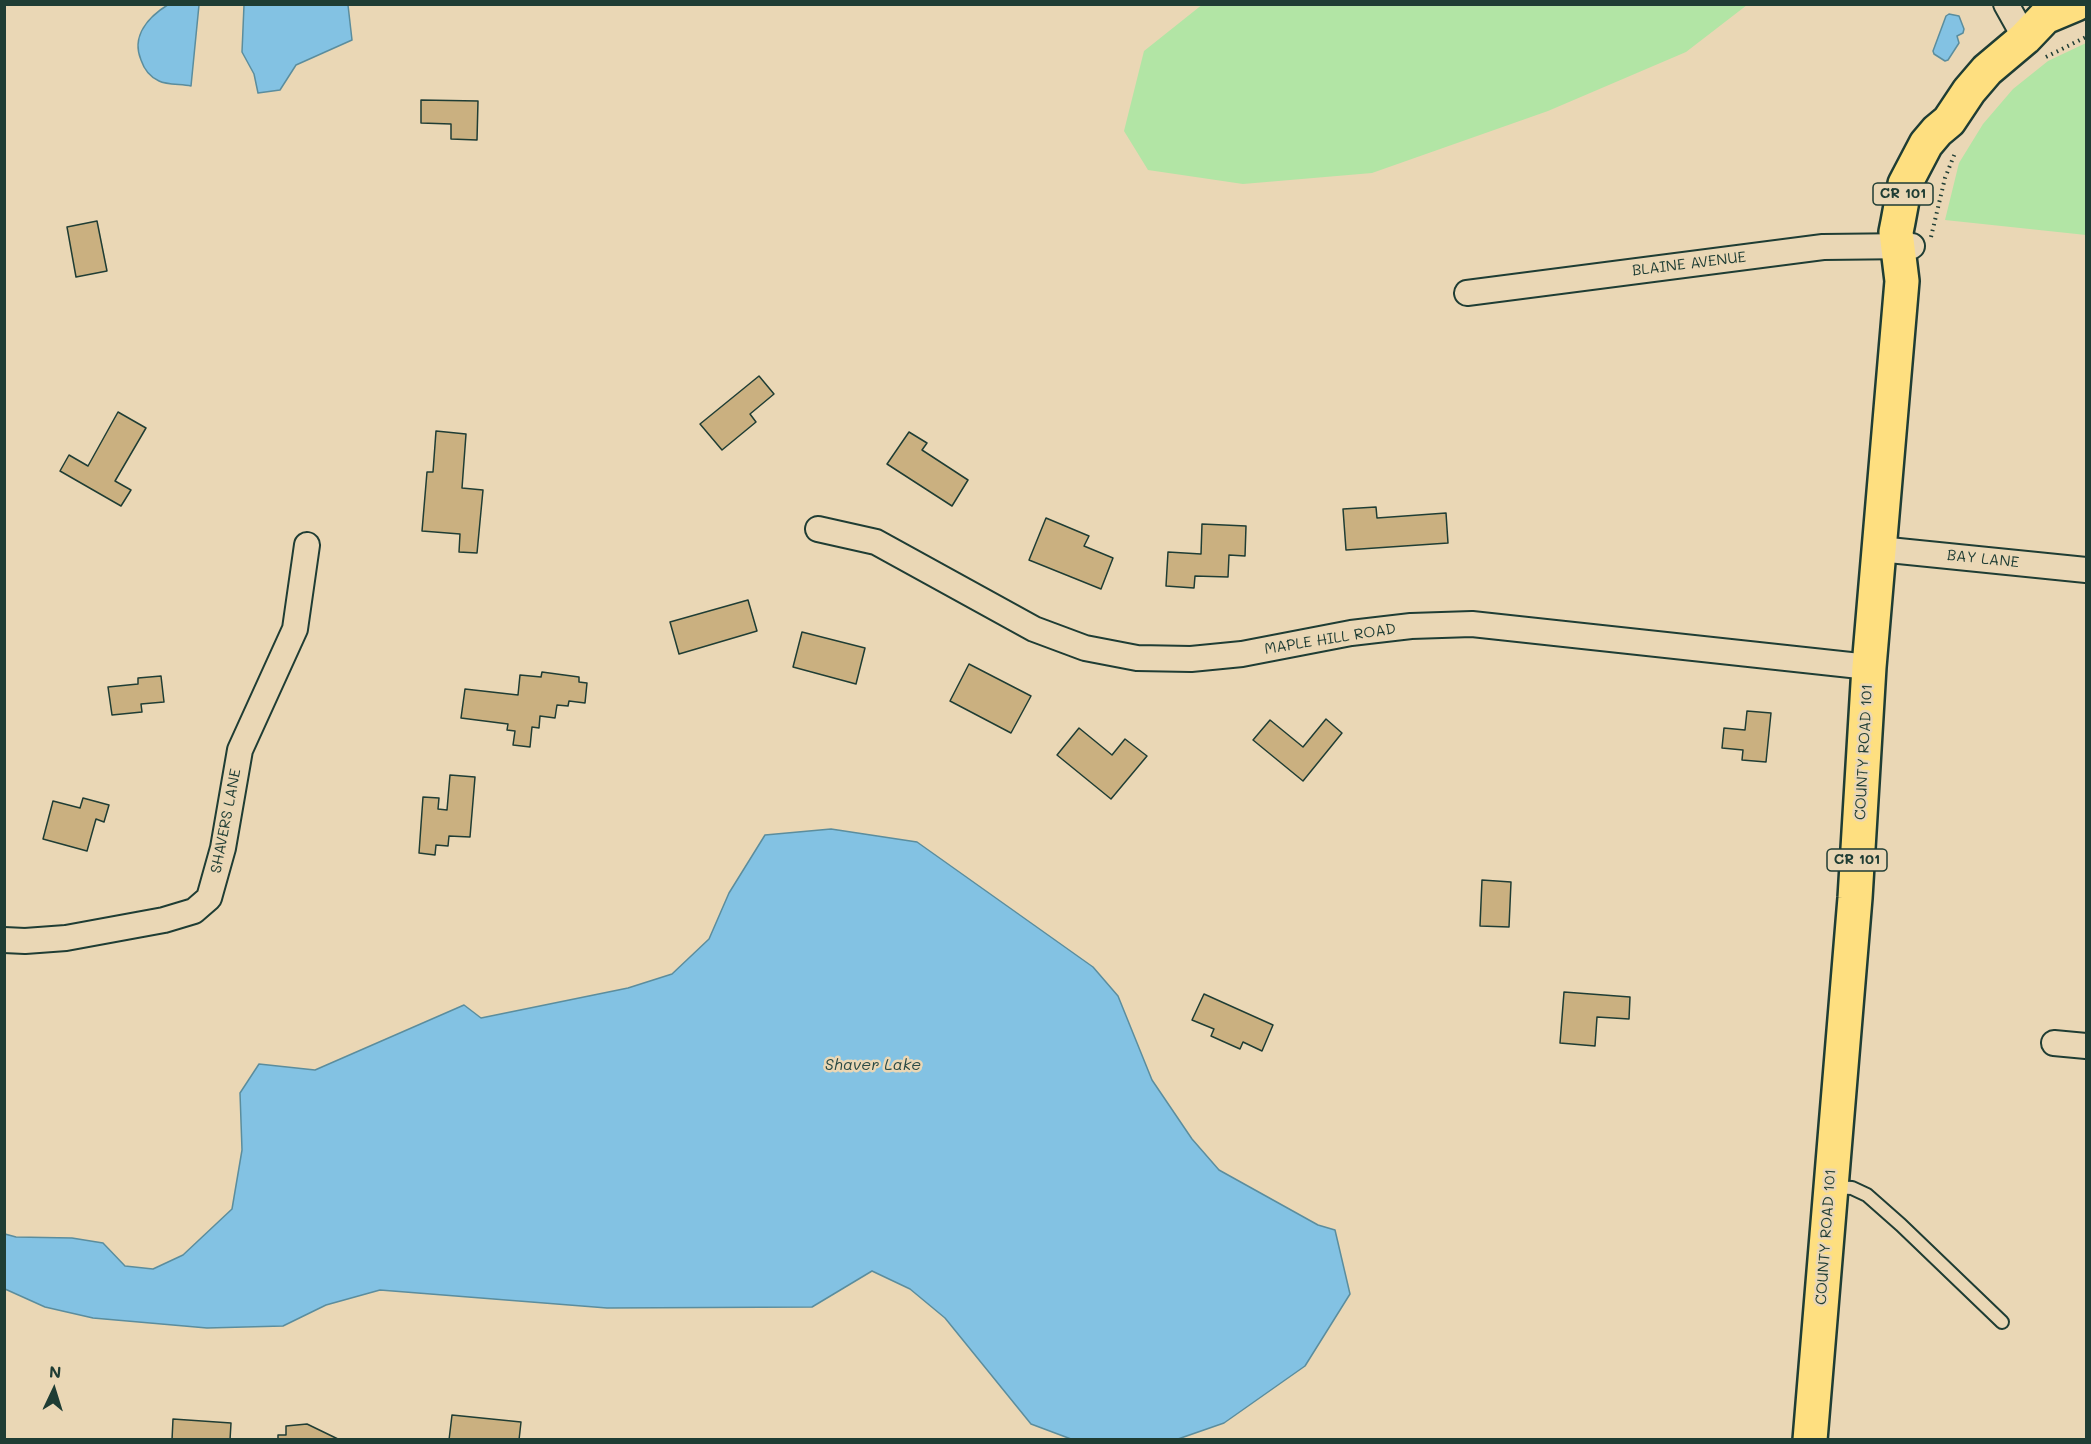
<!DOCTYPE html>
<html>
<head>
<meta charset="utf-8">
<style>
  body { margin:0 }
  #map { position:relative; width:2091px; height:1444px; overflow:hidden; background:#ead7b5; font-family:Mali,sans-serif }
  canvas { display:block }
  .frame { position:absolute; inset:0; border:6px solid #1f3d34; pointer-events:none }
  .north { position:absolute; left:24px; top:1360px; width:60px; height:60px; -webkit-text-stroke:4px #ead7b5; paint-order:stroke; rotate:4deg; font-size:16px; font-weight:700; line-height:24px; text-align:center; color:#1f3d34 }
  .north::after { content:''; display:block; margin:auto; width:21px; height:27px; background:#1f3d34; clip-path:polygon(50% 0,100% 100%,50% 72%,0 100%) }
</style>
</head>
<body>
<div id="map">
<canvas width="2091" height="1444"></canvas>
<div class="frame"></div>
<div class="north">N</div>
</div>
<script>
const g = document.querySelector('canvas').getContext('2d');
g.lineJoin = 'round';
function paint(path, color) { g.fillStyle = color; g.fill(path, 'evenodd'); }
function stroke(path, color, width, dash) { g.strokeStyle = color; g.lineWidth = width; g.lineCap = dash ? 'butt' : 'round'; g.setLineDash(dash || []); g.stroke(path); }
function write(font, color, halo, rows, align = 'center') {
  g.font = font + ' Mali,sans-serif'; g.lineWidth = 5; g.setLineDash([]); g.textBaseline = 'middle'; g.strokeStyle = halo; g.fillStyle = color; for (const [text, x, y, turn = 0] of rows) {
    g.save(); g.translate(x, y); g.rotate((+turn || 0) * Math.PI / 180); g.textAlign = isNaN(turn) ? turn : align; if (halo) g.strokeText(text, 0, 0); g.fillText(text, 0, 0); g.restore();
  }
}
paint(new Path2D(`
  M1203,4H1747V5L1686,52L1548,111L1372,173L1243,184L1148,170L1124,131L1144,51Z
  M2086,43V235L1945,220L1959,163L1983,124L2013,89L2048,61Z`), '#b2e5a5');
const water = new Path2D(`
  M169,4L199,5L191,86C181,84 167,85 159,81C150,77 144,69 141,60C131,36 148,17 169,4Z
  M244,5H348L352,40L296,65L280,90L258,93L254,74L242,52Z
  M1949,14L1959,16L1964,29L1963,33L1957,36L1959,43L1948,60L1945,61L1934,54L1933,51L1946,16Z
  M831,829L917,842L1093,967L1118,996L1152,1080L1192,1139L1219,1170L1318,1225L1335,1230L1350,1294L1305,1366L1224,1423L1178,1439H1071L1031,1424L945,1318L910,1289L872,1271L812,1307L607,1308L380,1290L326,1305L283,1326L207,1328L93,1318L45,1307L5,1289V1234L16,1237L72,1238L103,1243L125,1266L153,1269L183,1255L232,1209L242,1150L240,1093L259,1064L315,1070L464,1005L481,1018L628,988L672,974L709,939L729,893L765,835Z`);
paint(water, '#83c2e3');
stroke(water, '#5b8d9d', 1.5);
const building = new Path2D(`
  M421,100L478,101L477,140L451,139V124L421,123Z
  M97,221L107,271L76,277L67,227Z
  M759,376L774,394L750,414L756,422L722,450L700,424Z
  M118,412L146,428L115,481L131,490L121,506L60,471L69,455L88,466Z
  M436,431L466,434L462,488L483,490L477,553L459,552L460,534L422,531L427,472H433Z
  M909,432L927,443L922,450L968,480L952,506L887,464Z
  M1376,507L1377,518L1446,513L1448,543L1346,550L1343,509Z
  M1046,518L1089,536L1084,546L1113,558L1101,589L1029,560Z
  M1202,524L1246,526L1245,556L1229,555L1228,577L1195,576L1194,588L1166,586L1168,552L1201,554Z
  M748,600L757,631L679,654L670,622Z
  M802,632L865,648L856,684L793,667Z
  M969,664L1031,696L1011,733L950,701Z
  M542,672L579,677V682L587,683L585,703L569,701L568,706L557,705L555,718L540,716L539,728L532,727L530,747L513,745L515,731L507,730L508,724L461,718L465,689L518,695L520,675L541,677Z
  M161,676L164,702L141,704L142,712L112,715L108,687L138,684V678Z
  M1747,711L1771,713L1766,762L1742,760L1743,750L1722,748L1724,728L1745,730Z
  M1326,719L1342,733L1303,781L1253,740L1270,720L1303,747Z
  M1079,728L1112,755L1125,739L1147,756L1111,799L1057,755Z
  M450,775L475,777L470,837L449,836L448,846L436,845L435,855L419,853L423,797L439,798L438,809L447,810Z
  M83,798L109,805L104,822L96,819L87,851L43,839L53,801L80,808Z
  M1482,880L1511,882L1509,927L1480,926Z
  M1564,992L1630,997L1629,1019L1597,1017L1595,1046L1560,1043Z
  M1204,994L1273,1025L1262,1051L1243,1042L1240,1049L1211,1036L1214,1029L1192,1020Z
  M452,1415L521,1422L519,1440H449Z
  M173,1419L231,1423L230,1440H172Z
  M307,1424L340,1440H278V1435H286V1426Z`);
paint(building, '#cab080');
stroke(building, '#1f3d34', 1.5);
const service = new Path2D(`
  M1831,1187L1852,1188L1867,1195L1901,1225L2002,1322`);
const minor = new Path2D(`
  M2006,4L2025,38
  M1467,293L1823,247L1912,246
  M818,529L876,542L1034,629L1085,648L1137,658L1191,659L1242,654L1351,633L1411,626L1472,624L1869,667
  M1879,549L2086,570
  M4,940L25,941L66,938L164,920L194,911L209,898L223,848L240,750L295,629L307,545
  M2054,1043L2086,1046`);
const primary = new Path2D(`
  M1810,1440L1855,898L1869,667L1902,281L1896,232L1898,222L1905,184L1926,144L1937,131L1949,121L1969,91L1987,70L2025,38L2045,17L2076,4`);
stroke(service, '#1f3d34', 16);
stroke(minor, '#1f3d34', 28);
stroke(primary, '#1f3d34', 38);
stroke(new Path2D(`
  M2046,57L2086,37
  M1931,237L1945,178L1955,153`), '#1f3d34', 4, [1.5, 4.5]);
stroke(service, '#ead7b5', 12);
stroke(minor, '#ead7b5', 24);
stroke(primary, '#fedf80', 33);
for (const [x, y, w] of [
  [1903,194,60],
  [1857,860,60]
]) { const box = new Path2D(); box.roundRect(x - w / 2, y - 11, w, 22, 4.5); g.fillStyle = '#ead7b5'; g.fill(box); stroke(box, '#1f3d34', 1.5); }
write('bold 14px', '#1f3d34', null, [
  ["CR 101",1903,194],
  ["CR 101",1857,860]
]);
write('15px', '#1f3d34', '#ead7b5', [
  ["BLAINE AVENUE",1689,264,-7],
  ["BAY LANE",1983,559,6],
  ["MAPLE HILL ROAD",1330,639,-9],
  ["COUNTY ROAD 101",1864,752,-87],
  ["SHAVERS LANE",226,821,-79],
  ["COUNTY ROAD 101",1826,1237,-86]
]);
write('italic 16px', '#294a46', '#ead7b5', [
  ["Shaver Lake",873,1065]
]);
</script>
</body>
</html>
